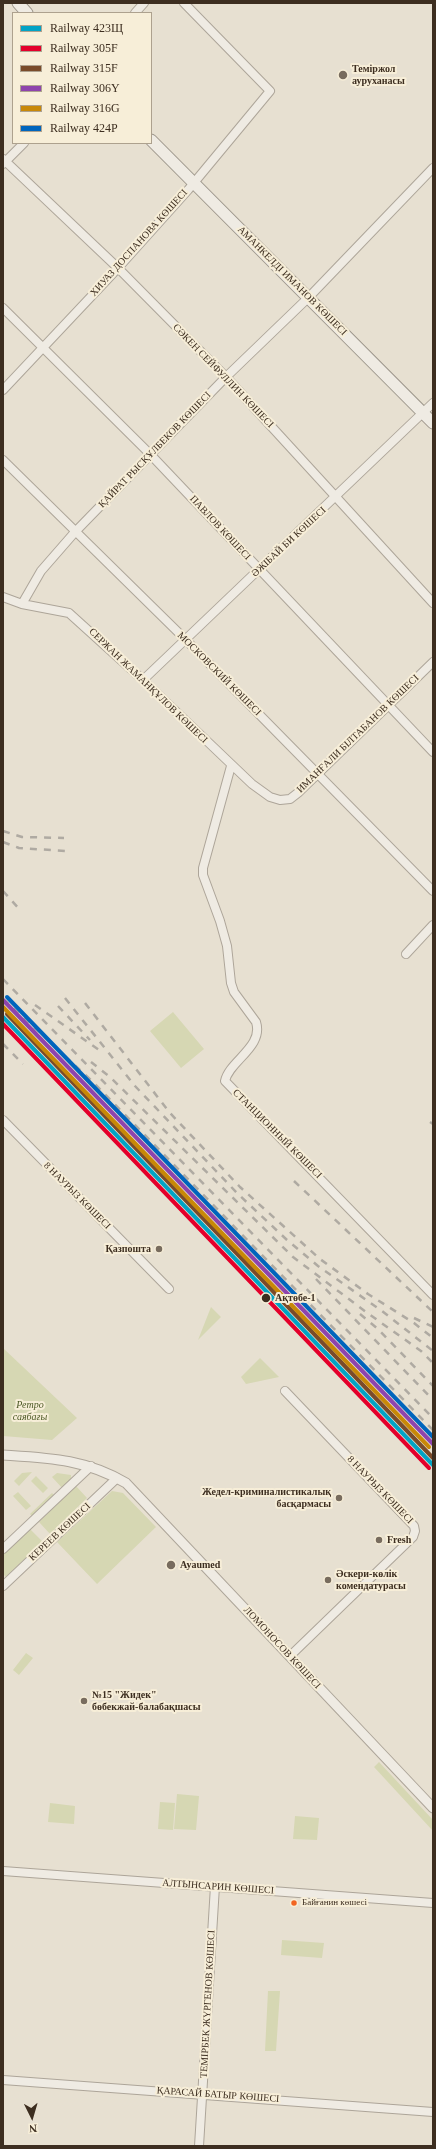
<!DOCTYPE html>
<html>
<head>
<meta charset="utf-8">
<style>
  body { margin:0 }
  #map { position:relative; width:436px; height:2149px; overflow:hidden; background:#e7e0d1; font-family:Georgia,serif }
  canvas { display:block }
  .frame { position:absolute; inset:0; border:4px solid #3d2e20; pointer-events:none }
  .legend { position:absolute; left:12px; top:12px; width:140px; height:132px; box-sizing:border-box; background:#f7eed8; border:1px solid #ada18e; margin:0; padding:5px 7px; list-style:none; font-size:12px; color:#3d2e20 }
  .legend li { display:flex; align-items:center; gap:8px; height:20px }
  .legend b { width:20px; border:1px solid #ada18e }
  .north { position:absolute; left:12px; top:2097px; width:40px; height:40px; -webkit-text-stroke:3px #f7eed8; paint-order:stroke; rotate:175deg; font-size:11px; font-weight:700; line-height:16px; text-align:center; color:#3d2e20 }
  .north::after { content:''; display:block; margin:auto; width:14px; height:18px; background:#3d2e20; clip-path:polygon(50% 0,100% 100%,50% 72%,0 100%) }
</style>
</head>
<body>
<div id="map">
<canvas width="436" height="2149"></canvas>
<div class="frame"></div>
<ul class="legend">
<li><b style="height:5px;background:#03a3c5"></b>Railway 423Щ</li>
<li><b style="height:5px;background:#e4002b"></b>Railway 305F</li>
<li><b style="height:5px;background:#7a4b2a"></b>Railway 315F</li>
<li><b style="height:5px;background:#8e44ad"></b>Railway 306Y</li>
<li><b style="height:5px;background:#c88808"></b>Railway 316G</li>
<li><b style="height:5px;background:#0065bd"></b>Railway 424Р</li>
</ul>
<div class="north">N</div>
</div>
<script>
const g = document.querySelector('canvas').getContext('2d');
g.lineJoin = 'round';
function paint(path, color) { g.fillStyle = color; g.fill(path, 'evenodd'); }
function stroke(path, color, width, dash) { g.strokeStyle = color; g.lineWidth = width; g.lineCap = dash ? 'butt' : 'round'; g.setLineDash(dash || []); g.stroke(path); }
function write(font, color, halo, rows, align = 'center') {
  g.font = font + ' Georgia,serif'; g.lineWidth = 4; g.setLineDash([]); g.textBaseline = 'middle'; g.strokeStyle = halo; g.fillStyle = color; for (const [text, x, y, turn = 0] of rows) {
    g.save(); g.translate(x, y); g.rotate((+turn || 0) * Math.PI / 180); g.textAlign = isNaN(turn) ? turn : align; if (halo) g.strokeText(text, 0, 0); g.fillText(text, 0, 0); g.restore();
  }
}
paint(new Path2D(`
  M173,1012L204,1049L181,1068L150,1031Z
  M211,1307L221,1317L198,1340Z
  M3,1348L77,1418L52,1440L3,1436Z
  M260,1358L279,1377L246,1384L241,1377Z
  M32,1472L19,1486L14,1481L22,1473Z
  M57,1473L71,1475V1480L63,1489L52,1477Z
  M36,1476L48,1488L43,1493L31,1481Z
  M76,1486L87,1498L50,1534L39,1522Z
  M112,1491L123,1493L156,1527L97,1584L57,1542Z
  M18,1492L31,1506L26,1510L13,1496Z
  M52,1493L55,1496L33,1517L30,1514Z
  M30,1529L43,1542L6,1577L3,1574V1555Z
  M26,1653L33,1658L19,1675L13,1670Z
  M379,1762L433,1820V1831L374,1767Z
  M177,1794L199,1796L196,1830L174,1829Z
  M160,1802L175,1803L173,1830L158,1829Z
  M50,1803L75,1806L74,1824L48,1822Z
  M295,1816L319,1818L317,1840L293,1839Z
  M282,1940L324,1943L322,1958L281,1955Z
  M268,1991H280L276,2051H265Z`), '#d6d7b3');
const minor = new Path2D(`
  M135,13L144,3
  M3,159L118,268L226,377L433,603
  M3,164L24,143
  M3,308L150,454L433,752
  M3,390L118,268L188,190L270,91L184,3
  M3,460L185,639L433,891
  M3,597L22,604L69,613L143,680L252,784L270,797L280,800L290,799L299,792L433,662
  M22,604L41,571L75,532L226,377L309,297L433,168
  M143,680L433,403
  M231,766L203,868V875L220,921L227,946L231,983L234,992L256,1022C264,1047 229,1061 225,1081L433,1295
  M406,954L433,925
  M3,1120L169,1289
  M285,1391L414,1526L415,1531L413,1537L290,1656
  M3,1549L91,1466
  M3,1586L117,1478
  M3,1871L433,1903
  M3,2080L433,2112
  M199,2146L215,1886`);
const tertiary = new Path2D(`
  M3,1455C49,1458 85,1459 126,1483L433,1808`);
const secondary = new Path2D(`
  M18,3L27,13
  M151,140L433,423`);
stroke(minor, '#ada599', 10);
stroke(tertiary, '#ada599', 11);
stroke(secondary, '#9c958a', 13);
stroke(minor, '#efebe3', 8);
stroke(tertiary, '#efebe3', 9);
stroke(secondary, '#efebe3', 11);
stroke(new Path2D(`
  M3,831L22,837L64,838
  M3,842L19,848L66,851
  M3,891L21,911
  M3,979L433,1418
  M65,998L135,1086L237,1193L287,1240L318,1266L382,1311L433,1351
  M3,999L92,1081L433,1430
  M85,1003L170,1113L240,1187L320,1259L368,1294L414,1323L433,1338
  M35,1005L102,1052
  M58,1006L90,1040
  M3,1044L23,1064
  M91,1062L110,1077L293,1257L366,1312L421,1351L433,1363
  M430,1122L433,1124
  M294,1181L433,1312
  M316,1279L433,1400
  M360,1314L378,1329L433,1386
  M414,1318L433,1327`), '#afaaa2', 2.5, [7, 7]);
stroke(new Path2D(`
  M3,1017L433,1465`), '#03a3c5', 4);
stroke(new Path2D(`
  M3,1024L429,1468`), '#e4002b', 4);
stroke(new Path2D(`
  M7,1014L433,1458`), '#7a4b2a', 4);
stroke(new Path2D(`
  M3,1000L433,1444`), '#8e44ad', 4);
stroke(new Path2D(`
  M3,1007L429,1447`), '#c88808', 4);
stroke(new Path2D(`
  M7,997L433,1437`), '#0065bd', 4);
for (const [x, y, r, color] of [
  [343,75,5,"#786c5e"],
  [159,1249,4,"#786c5e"],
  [266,1298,5,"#3d2e20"],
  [339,1498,4,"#786c5e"],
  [379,1540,4,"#786c5e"],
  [171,1565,5,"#786c5e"],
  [328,1580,4,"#786c5e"],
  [84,1701,4,"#786c5e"],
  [294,1903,3.5,"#f26522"]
]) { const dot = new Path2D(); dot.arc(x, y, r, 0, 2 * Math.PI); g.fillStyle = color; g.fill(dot); stroke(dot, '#f7eed8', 1.5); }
write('9px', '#3d2e20', '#f7eed8', [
  ["Байғанин көшесі",302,1903]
], 'left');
write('bold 10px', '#3d2e20', '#f7eed8', [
  ["Теміржол",352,69],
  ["ауруханасы",352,81],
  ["Қазпошта",151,1249,"right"],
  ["Жедел-криминалистикалық",331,1492,"right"],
  ["басқармасы",331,1504,"right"],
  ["Fresh",387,1540],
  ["Ayaumed",180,1565],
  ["Әскери-көлік",336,1574],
  ["комендатурасы",336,1586],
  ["№15 \"Жидек\"",92,1695],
  ["бөбекжай-балабақшасы",92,1707]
], 'left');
write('10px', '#3d2e20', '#f7eed8', [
  ["ХИУАЗ ДОСПАНОВА КӨШЕСІ",139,243,-48],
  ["АМАНКЕЛДІ ИМАНОВ КӨШЕСІ",292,281,45],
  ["СӘКЕН СЕЙФУЛЛИН КӨШЕСІ",223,376,46],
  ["ҚАЙРАТ РЫСҚҰЛБЕКОВ КӨШЕСІ",155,450,-46],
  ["ПАВЛОВ КӨШЕСІ",220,528,47],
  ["ӘЖІБАЙ БИ КӨШЕСІ",289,542,-43],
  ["МОСКОВСКИЙ КӨШЕСІ",219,674,45],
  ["СЕРЖАН ЖАМАНҚҰЛОВ КӨШЕСІ",148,686,44],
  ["ИМАНҒАЛИ БІЛТАБАНОВ КӨШЕСІ",358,734,-44],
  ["СТАНЦИОННЫЙ КӨШЕСІ",277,1134,45],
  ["8 НАУРЫЗ КӨШЕСІ",77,1196,45],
  ["8 НАУРЫЗ КӨШЕСІ",380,1490,46],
  ["КЕРЕЕВ КӨШЕСІ",60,1532,-43],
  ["ЛОМОНОСОВ КӨШЕСІ",282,1648,47],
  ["АЛТЫНСАРИН КӨШЕСІ",218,1887,4],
  ["ТЕМІРБЕК ЖҮРГЕНОВ КӨШЕСІ",208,2004,-87],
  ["ҚАРАСАЙ БАТЫР КӨШЕСІ",218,2095,4]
]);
write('bold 10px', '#3d2e20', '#f7eed8', [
  ["Ақтөбе-1",275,1298]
], 'left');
write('italic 10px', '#4d5a26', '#f7eed8', [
  ["Ретро",30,1405],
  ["саябағы",30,1417]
]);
</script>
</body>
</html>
